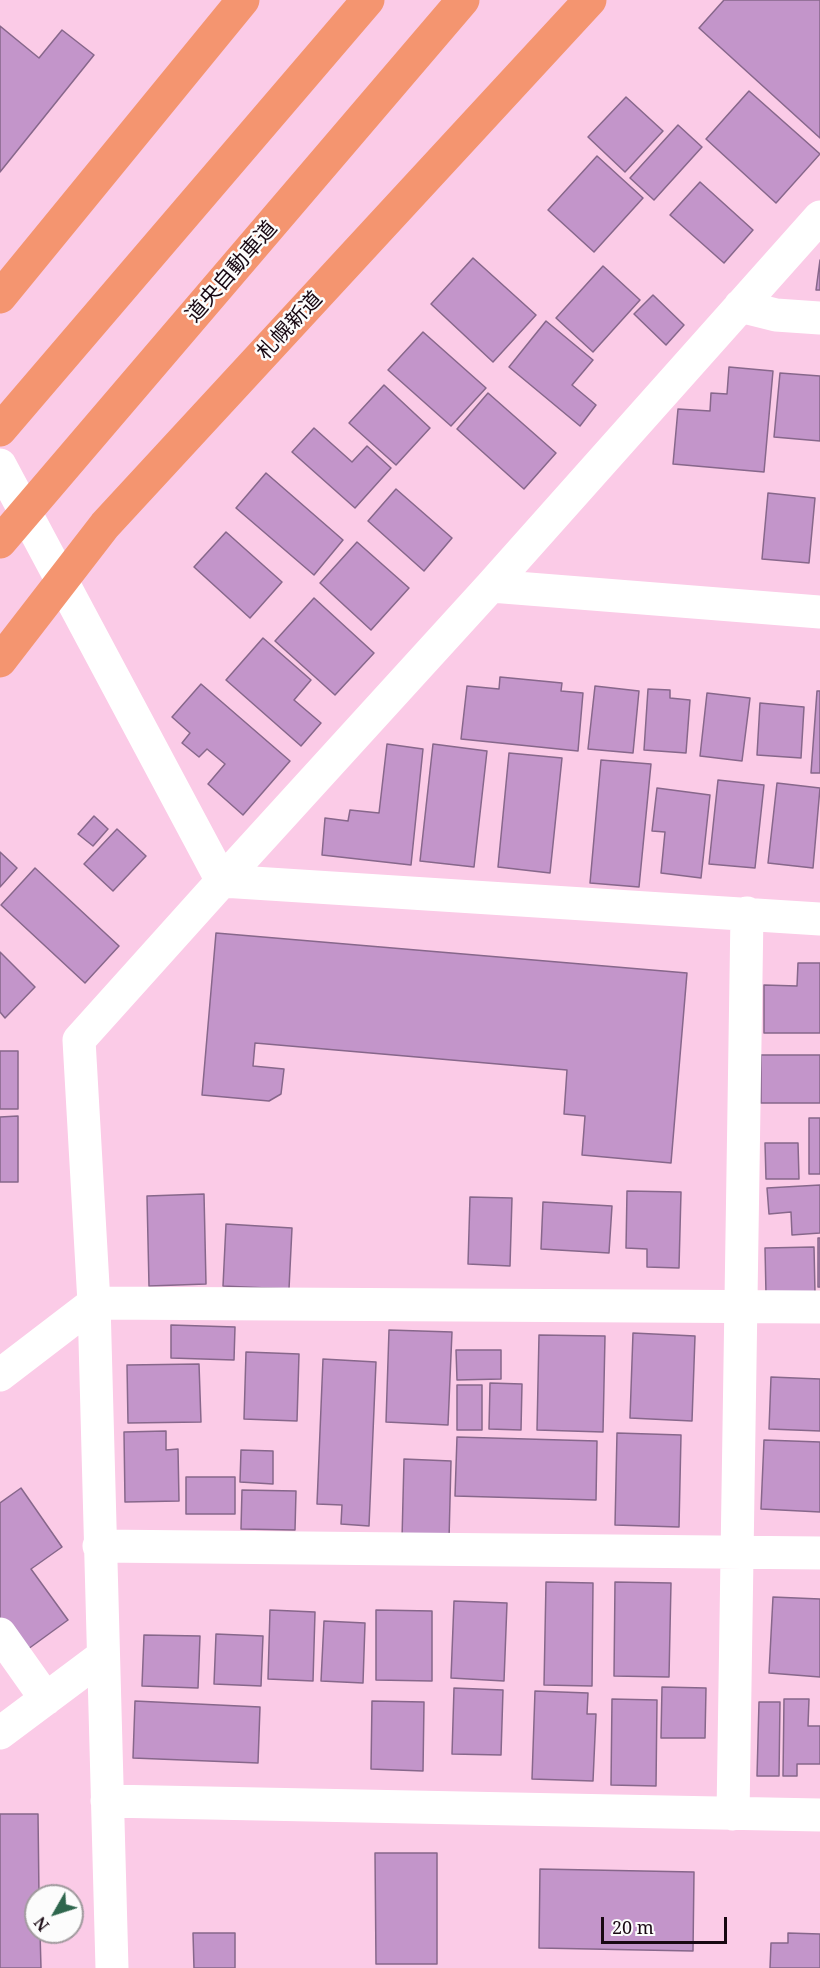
<!DOCTYPE html>
<html>
<head>
<meta charset="utf-8">
<style>
  body { margin:0 }
  #map { position:relative; width:820px; height:1968px; overflow:hidden; background:#fbcbe7; font-family:"Noto Serif",serif }
  canvas { display:block }
  .north { position:absolute; left:24px; top:1884px; width:60px; height:60px; box-sizing:border-box; background:#fcfcfc; border:2px solid #a19a9e; border-radius:50%; rotate:231deg; font-size:16px; font-weight:700; line-height:24px; text-align:center; color:#180812 }
  .north::after { content:''; display:block; margin:auto; width:21px; height:27px; background:#2e664d; clip-path:polygon(50% 0,100% 100%,50% 72%,0 100%) }
  .scale { position:absolute; left:601px; top:1917px; width:126px; height:27px; box-sizing:border-box; border:3px solid #180812; border-top:0; padding-left:8px; font-size:18px; line-height:21px; white-space:nowrap; color:#180812; -webkit-text-stroke:4px #fcfcfc; paint-order:stroke }
</style>
</head>
<body>
<div id="map">
<canvas width="820" height="1968"></canvas>
<div class="north">N</div>
<div class="scale">20 m</div>
</div>
<script>
const g = document.querySelector('canvas').getContext('2d');
g.lineJoin = 'round';
function paint(path, color) { g.fillStyle = color; g.fill(path, 'evenodd'); }
function stroke(path, color, width, dash) { g.strokeStyle = color; g.lineWidth = width; g.lineCap = dash ? 'butt' : 'round'; g.setLineDash(dash || []); g.stroke(path); }
function write(font, color, halo, rows, align = 'center') {
  g.font = font + ' "Noto Serif","Noto Sans JP",serif'; g.lineWidth = 5; g.setLineDash([]); g.textBaseline = 'middle'; g.strokeStyle = halo; g.fillStyle = color; for (const [text, x, y, turn = 0] of rows) {
    g.save(); g.translate(x, y); g.rotate((+turn || 0) * Math.PI / 180); g.textAlign = isNaN(turn) ? turn : align; if (halo) g.strokeText(text, 0, 0); g.fillText(text, 0, 0); g.restore();
  }
}
const building = new Path2D(`
  M724,0H820V138L699,28Z
  M0,26L39,58L62,30L94,55L0,172Z
  M749,91L820,154L776,203L706,139Z
  M626,97L663,131L625,172L588,137Z
  M678,125L702,147L654,200L630,178Z
  M597,156L643,198L594,252L548,210Z
  M700,182L753,230L724,263L670,215Z
  M473,258L536,315L493,362L431,304Z
  M820,260V290H816Z
  M603,266L640,300L593,352L556,318Z
  M653,295L684,325L666,345L634,314Z
  M546,321L593,360L572,385L596,405L580,426L509,367Z
  M423,332L486,388L451,426L388,370Z
  M729,367L773,371L764,472L673,464L678,409L710,411L711,393L727,394Z
  M780,373L820,376V441L774,437Z
  M384,385L430,428L396,465L349,423Z
  M488,393L556,453L524,489L457,429Z
  M314,428L352,462L367,446L391,468L355,508L292,452Z
  M266,473L343,540L314,575L236,508Z
  M396,489L452,538L424,571L368,521Z
  M768,493L815,498L809,563L762,559Z
  M226,532L282,582L250,618L194,567Z
  M357,542L409,588L371,630L320,583Z
  M314,598L374,653L335,695L275,641Z
  M263,638L311,680L294,700L321,723L301,746L226,680Z
  M500,677L562,683L561,691L583,693L578,751L461,739L467,686L499,689Z
  M201,684L290,761L243,815L208,784L225,764L207,749L199,757L182,743L190,733L172,717Z
  M595,686L639,691L633,753L588,749Z
  M648,689L670,690V698L690,700L686,753L644,750Z
  M817,691H820V773H811Z
  M707,693L750,698L742,761L700,756Z
  M760,703L804,707L801,758L757,755Z
  M387,744L423,749L411,865L322,855L325,818L348,821L350,810L379,813Z
  M433,744L487,751L474,867L420,861Z
  M509,753L562,758L550,873L498,867Z
  M601,760L651,764L639,887L590,883Z
  M718,780L764,785L755,868L709,864Z
  M777,783L820,788L813,868L768,863Z
  M657,788L710,795L701,878L661,873L665,832L652,831Z
  M94,816L108,829L93,846L78,834Z
  M117,829L146,856L113,891L84,864Z
  M0,852L17,868L0,887Z
  M35,868L119,946L85,983L1,905Z
  M216,933L687,973L671,1163L582,1155L585,1116L564,1114L567,1070L255,1043L253,1066L284,1069L281,1094L269,1101L202,1095Z
  M0,952L35,987L5,1018L0,1012Z
  M798,963H820V1033H764V985L797,986Z
  M0,1051H18V1109H0Z
  M761,1055H820V1103H761Z
  M18,1116V1182H0V1117Z
  M809,1118H820V1174H809Z
  M765,1143H798L799,1179H766Z
  M820,1185V1233L792,1235L791,1212L769,1214L767,1188Z
  M627,1191L681,1192L679,1268L647,1267V1249L626,1248Z
  M204,1194L206,1284L149,1286L147,1196Z
  M470,1197L512,1198L510,1266L468,1264Z
  M543,1202L612,1206L609,1253L541,1249Z
  M226,1224L292,1228L289,1289L223,1286Z
  M818,1238H820V1287H818Z
  M814,1247L815,1293L766,1294L765,1248Z
  M171,1325L235,1327L234,1360L171,1358Z
  M389,1330L452,1332L448,1425L386,1422Z
  M633,1333L695,1336L692,1421L630,1418Z
  M539,1335L605,1336L603,1432L537,1430Z
  M456,1350H501V1379L457,1380Z
  M246,1352L299,1354L297,1421L244,1419Z
  M323,1359L376,1362L369,1526L341,1524L342,1505L317,1504Z
  M199,1364L201,1422L128,1423L127,1365Z
  M771,1377L820,1379V1431L769,1429Z
  M490,1383L522,1384L521,1430L489,1429Z
  M457,1385H482V1430H457Z
  M166,1431V1450L178,1449L179,1501L125,1502L124,1432Z
  M617,1433L681,1435L679,1527L615,1525Z
  M457,1437L597,1441L596,1500L455,1496Z
  M764,1440L820,1442V1512L761,1509Z
  M241,1450L273,1451V1484L240,1482Z
  M404,1459L451,1461L449,1540L402,1539Z
  M186,1477H235V1514H186Z
  M21,1488L62,1547L31,1569L68,1620L24,1652L0,1619V1503Z
  M242,1490L296,1491L295,1530L241,1529Z
  M546,1582L593,1583L592,1686L544,1685Z
  M615,1582L671,1583L669,1677L614,1676Z
  M773,1597L820,1599V1677L769,1673Z
  M454,1601L507,1603L504,1681L451,1678Z
  M270,1610L315,1612L313,1681L268,1679Z
  M376,1610L432,1611V1681L376,1680Z
  M324,1621L365,1623L363,1683L321,1681Z
  M216,1634L263,1636L261,1686L214,1684Z
  M144,1635L200,1636L198,1688L142,1686Z
  M662,1687L706,1688L705,1738H661Z
  M454,1688L503,1690L501,1755L452,1754Z
  M535,1691L588,1693L587,1714H596L593,1781L532,1779Z
  M612,1699L657,1700L656,1786L611,1785Z
  M784,1699H809L808,1726H820V1764H797V1776H783Z
  M135,1701L260,1707L258,1763L133,1758Z
  M372,1701L424,1702L423,1771L371,1769Z
  M759,1702H780L779,1776H757Z
  M0,1814H38L39,1896H36V1932H40L41,1968H0Z
  M375,1853H437V1964H376Z
  M540,1869L694,1872L693,1951L539,1948Z
  M193,1933H235V1968H194Z
  M788,1933L820,1934V1968H770L771,1943H788Z`);
paint(building, '#c395ca');
stroke(building, '#87678b', 1.5);
stroke(new Path2D(`
  M740,306L776,315L820,318
  M0,465L222,881L79,1040L94,1303L112,1968
  M491,586L820,612
  M222,881L491,586L820,217
  M222,881L820,919
  M0,1375L94,1303L820,1307
  M99,1546L820,1553
  M0,1634L46,1699
  M0,1733L103,1656
  M107,1801L820,1815
  M733,1814L747,913`), '#fff', 33);
stroke(new Path2D(`
  M0,297L243,0
  M0,430L368,0
  M0,542L463,0
  M0,661L105,525L590,0`), '#f49570', 33);
write('21px', '#180812', '#fcfcfc', [
  ["道央自動車道",232,272,-49],
  ["札幌新道",290,326,-47]
]);
</script>
</body>
</html>
